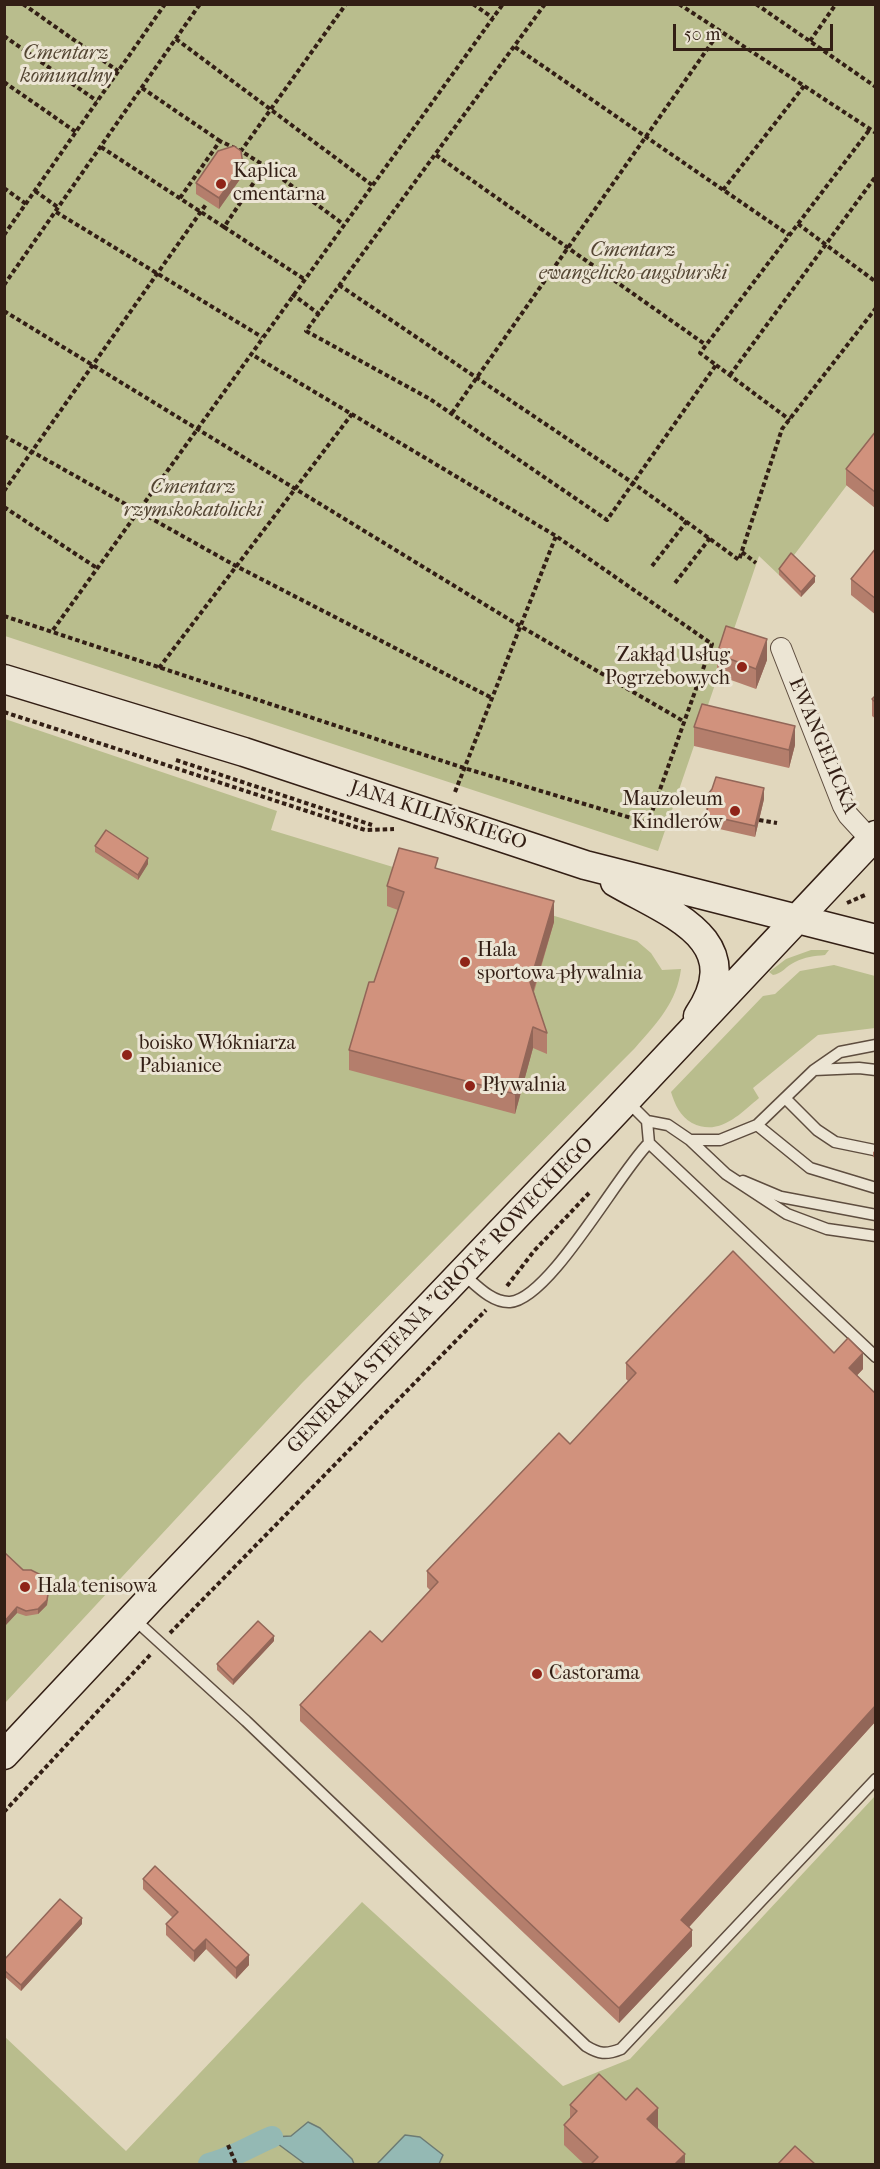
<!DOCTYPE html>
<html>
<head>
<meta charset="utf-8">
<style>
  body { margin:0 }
  #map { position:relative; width:880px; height:2169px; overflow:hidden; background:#e1d7bd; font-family:"IM FELL French Canon",serif }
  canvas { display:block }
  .frame { position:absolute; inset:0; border:6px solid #331f15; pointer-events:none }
  .scale { position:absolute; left:673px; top:24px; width:160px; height:27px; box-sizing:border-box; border:3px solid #331f15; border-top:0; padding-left:8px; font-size:18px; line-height:21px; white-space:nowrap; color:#331f15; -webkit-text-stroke:4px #ece5d4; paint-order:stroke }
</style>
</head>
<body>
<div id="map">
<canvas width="880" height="2169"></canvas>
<div class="frame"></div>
<div class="scale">50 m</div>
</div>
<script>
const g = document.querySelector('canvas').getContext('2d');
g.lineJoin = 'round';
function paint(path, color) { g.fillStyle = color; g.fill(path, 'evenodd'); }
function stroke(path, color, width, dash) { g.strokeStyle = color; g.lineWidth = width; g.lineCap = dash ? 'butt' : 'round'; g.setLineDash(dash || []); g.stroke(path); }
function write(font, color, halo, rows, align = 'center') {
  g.font = font + ' "IM FELL French Canon",serif'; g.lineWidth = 6; g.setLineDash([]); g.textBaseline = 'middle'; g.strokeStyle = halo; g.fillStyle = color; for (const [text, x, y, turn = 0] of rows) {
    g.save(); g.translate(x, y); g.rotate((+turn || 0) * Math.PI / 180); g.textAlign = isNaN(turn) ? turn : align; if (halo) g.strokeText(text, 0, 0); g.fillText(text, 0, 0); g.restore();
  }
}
paint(new Path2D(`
  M5,5H875V448L779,575L759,556L658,851L5,636Z
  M5,719L277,811L271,830L637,941L651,953L662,970L681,969C677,1002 657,1023 635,1048L302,1383L5,1703Z
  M811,950H829L825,955C814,956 805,957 795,962C786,966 782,974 773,975L769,972L786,959Z
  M834,965L875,976V1028L818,1035L753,1088L759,1098C740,1114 719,1137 692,1123C680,1116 675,1105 671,1092L763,996L775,994L800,971Z
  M875,1796V2164H5L4,2036L126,2151L362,1902L563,2086L630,2059Z`), '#b9bd8d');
const water = new Path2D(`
  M308,2122L320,2128L352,2159L354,2164H305L278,2144L272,2137L291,2136Z
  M405,2135L420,2137L443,2155L439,2164H377Z`);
paint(water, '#94b9b4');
stroke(water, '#6d7b74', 1.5);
stroke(new Path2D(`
  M209,2164C233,2158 250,2146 272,2137`), '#94b9b4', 22);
const lane = new Path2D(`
  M814,1070L840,1052L876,1045
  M785,1098L817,1130L835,1142L874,1150
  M627,1101L647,1121L668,1125L690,1140L726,1174L787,1214L827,1229L876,1236
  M647,1121L649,1143L876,1357
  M757,1125L810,1168L876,1188
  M690,1140H720L757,1125L814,1070L859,1068L876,1070
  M743,1181L781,1197L876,1215
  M463,1274C476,1285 492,1303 510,1302C550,1299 619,1172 649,1143
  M134,1619L246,1721L586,2046C599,2054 606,2055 621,2049L876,1779`);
const street = new Path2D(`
  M781,648L843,806L848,815L871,840`);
const secondary = new Path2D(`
  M4,679L244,752L585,865L876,939
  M615,882C668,913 750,939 698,1016
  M4,1755L151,1598L602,1126L876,835`);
stroke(lane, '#5e4d3f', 13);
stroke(street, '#5e4d3f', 22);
stroke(secondary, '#331f15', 31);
stroke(new Path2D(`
  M23,4L118,71
  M473,4L493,18
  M545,4L306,331L430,399L607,520L716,365L700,353L870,129
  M679,4L876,133
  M756,4L876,87
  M4,36L97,101
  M176,39L372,185
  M810,41L836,4
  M515,47L789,235
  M4,82L76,132
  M142,88L220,141
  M101,147L224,227L265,166L241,151L346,4
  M436,155L706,345
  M265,166L343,224
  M4,188L26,204
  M723,190L804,86
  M35,191L59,208
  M180,198L220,141L241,151
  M56,212L262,337
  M798,224L876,282
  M224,227L304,279
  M4,235L165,4
  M4,285L200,4
  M339,285L633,483L739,560L782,429L876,308
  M292,294L319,314
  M4,311L520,626L683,721
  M716,365L790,420
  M730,375L876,176
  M452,413L720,31
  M4,436L236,566L492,698
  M4,491L207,203
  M4,507L97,568
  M742,552L756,563
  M652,566L687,521
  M675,583L710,538
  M4,616L464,768L648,823L712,644L556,536L251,354
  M53,630L503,4
  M159,668L352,414
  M4,712L365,830L394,829
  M176,760L372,825
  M455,792L556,536
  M759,820L777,823
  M847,903L865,895
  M507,1286L534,1251L589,1193
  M170,1633L486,1310
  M4,1812L151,1654
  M228,2145L236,2164`), '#331f15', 4, [4.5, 3]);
stroke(lane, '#ece5d4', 10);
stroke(street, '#ece5d4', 20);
stroke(secondary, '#ece5d4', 28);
paint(new Path2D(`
  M243,175L219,209L196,194V183Z
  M876,431L875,508L846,485V469Z
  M876,548V615L851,595V579Z
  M779,569L815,582L801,597L779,575Z
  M717,654L767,660L756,689L717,675Z
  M876,695V719L872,716V699Z
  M694,727L795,745L789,768L694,746Z
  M706,797L764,799L755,837L706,826V815L707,810L706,808Z
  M95,846L148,864L138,880L95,852Z
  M438,869L554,922L534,992L547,1033V1054L533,1048L515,1114L349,1070V1050L374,982L398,910L387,906V886Z
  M876,1150V1158L873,1157V1152Z
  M834,1353L863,1369L857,1375L876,1394V1721L689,1927L692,1946L619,2023L300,1721V1705L382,1642L430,1590L427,1587V1571L570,1444L628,1381L626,1379V1363Z
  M4,1552L49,1592L47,1605L38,1614L26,1616L17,1613L4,1627Z
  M274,1641L233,1685L217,1670V1664Z
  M143,1879L249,1965L236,1979L206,1949L194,1962L166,1935V1924L173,1918L143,1889Z
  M82,1924L21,1991L4,1976V1960Z
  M570,2105L658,2128L685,2164H584L564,2145V2125L570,2118Z`), '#b47e6c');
paint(new Path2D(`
  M243,165V175L219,209V198Z
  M815,576V582L801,597V592Z
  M767,639V660L756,689V669Z
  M795,726V745L789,768V750Z
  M764,788V799L755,837V826Z
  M148,858V864L138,880V875Z
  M554,901V922L530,1002V982Z
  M533,1027V1048L515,1114V1094Z
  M863,1353V1369L849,1384V1368Z
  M49,1587L47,1605L38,1614V1609Z
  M17,1607V1613L4,1627L5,1621Z
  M274,1636V1641L233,1685V1680Z
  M876,1705V1721L681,1936V1920Z
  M82,1918V1924L21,1991V1985Z
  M692,1930V1946L619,2023V2008Z
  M206,1939V1949L194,1962V1951Z
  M249,1955V1965L236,1979V1968Z
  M658,2108V2128L647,2139V2119Z
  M685,2154V2164H675Z`), '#926658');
const building = new Path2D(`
  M234,146L241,151L243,165L219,198L196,183L218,151Z
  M876,431V491L875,492L846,469Z
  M876,548V599L851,579Z
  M791,553L815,576L801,592L779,569Z
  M726,626L767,639L756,669L717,654Z
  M876,695V703L872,699Z
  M702,704L795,726L789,750L694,727Z
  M716,777L764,788L755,826L706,815L709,802L706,797L712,789Z
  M106,830L148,858L138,875L95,846Z
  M399,848L438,858L435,868L554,901L530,982L547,1033L533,1027L515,1094L349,1050L369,982H374L404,892L387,886Z
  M733,1251L834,1353L848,1338L863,1353L849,1368L876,1394V1705L681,1920L692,1930L619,2008L300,1705L370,1631L382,1642L438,1582L427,1571L559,1433L570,1444L636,1373L626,1363Z
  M4,1552L23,1570H31L43,1576L49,1587L47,1600L38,1609L26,1611L17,1607L4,1622Z
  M258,1621L274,1636L233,1680L217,1664Z
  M155,1866L249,1955L236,1968L206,1939L194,1951L166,1924L178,1912L143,1879Z
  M60,1899L82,1918L21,1985L4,1970V1960Z
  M599,2074L626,2100L637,2088L658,2108L647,2119L685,2154L675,2164H591L598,2157L564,2125L577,2111L570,2105Z
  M795,2146L815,2164H778Z`);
paint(building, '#d1927d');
stroke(building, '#926658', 1.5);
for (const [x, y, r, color] of [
  [221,184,6,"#8f2418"],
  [742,667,6,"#8f2418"],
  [735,811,6,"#8f2418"],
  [465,962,6,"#8f2418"],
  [127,1055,6,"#8f2418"],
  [470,1086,6,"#8f2418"],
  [25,1587,6,"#8f2418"],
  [537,1674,6,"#8f2418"]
]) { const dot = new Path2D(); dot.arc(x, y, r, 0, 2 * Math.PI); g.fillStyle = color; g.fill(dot); stroke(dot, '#ece5d4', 2); }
write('italic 20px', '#544633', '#ece5d4', [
  ["Cmentarz",66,54],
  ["komunalny",66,77],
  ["Cmentarz",633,251],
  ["ewangelicko-augsburski",633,274],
  ["Cmentarz",193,488],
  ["rzymskokatolicki",193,511]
]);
write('20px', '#331f15', '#ece5d4', [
  ["Kaplica",233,172],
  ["cmentarna",233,195],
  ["Zakłąd Usług",730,656,"right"],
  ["Pogrzebowych",730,679,"right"],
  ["Mauzoleum",723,800,"right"],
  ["Kindlerów",723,823,"right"],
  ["Hala",477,951],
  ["sportowa-pływalnia",477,974],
  ["boisko Włókniarza",139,1044],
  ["Pabianice",139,1067],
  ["Pływalnia",482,1086],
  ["Hala tenisowa",37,1587],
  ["Castorama",549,1674]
], 'left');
write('20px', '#331f15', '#ece5d4', [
  ["EWANGELICKA",822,746,67],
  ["JANA KILIŃSKIEGO",438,816,18],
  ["GENERAŁA STEFANA \"GROTA\" ROWECKIEGO",441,1296,-46]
]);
</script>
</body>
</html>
